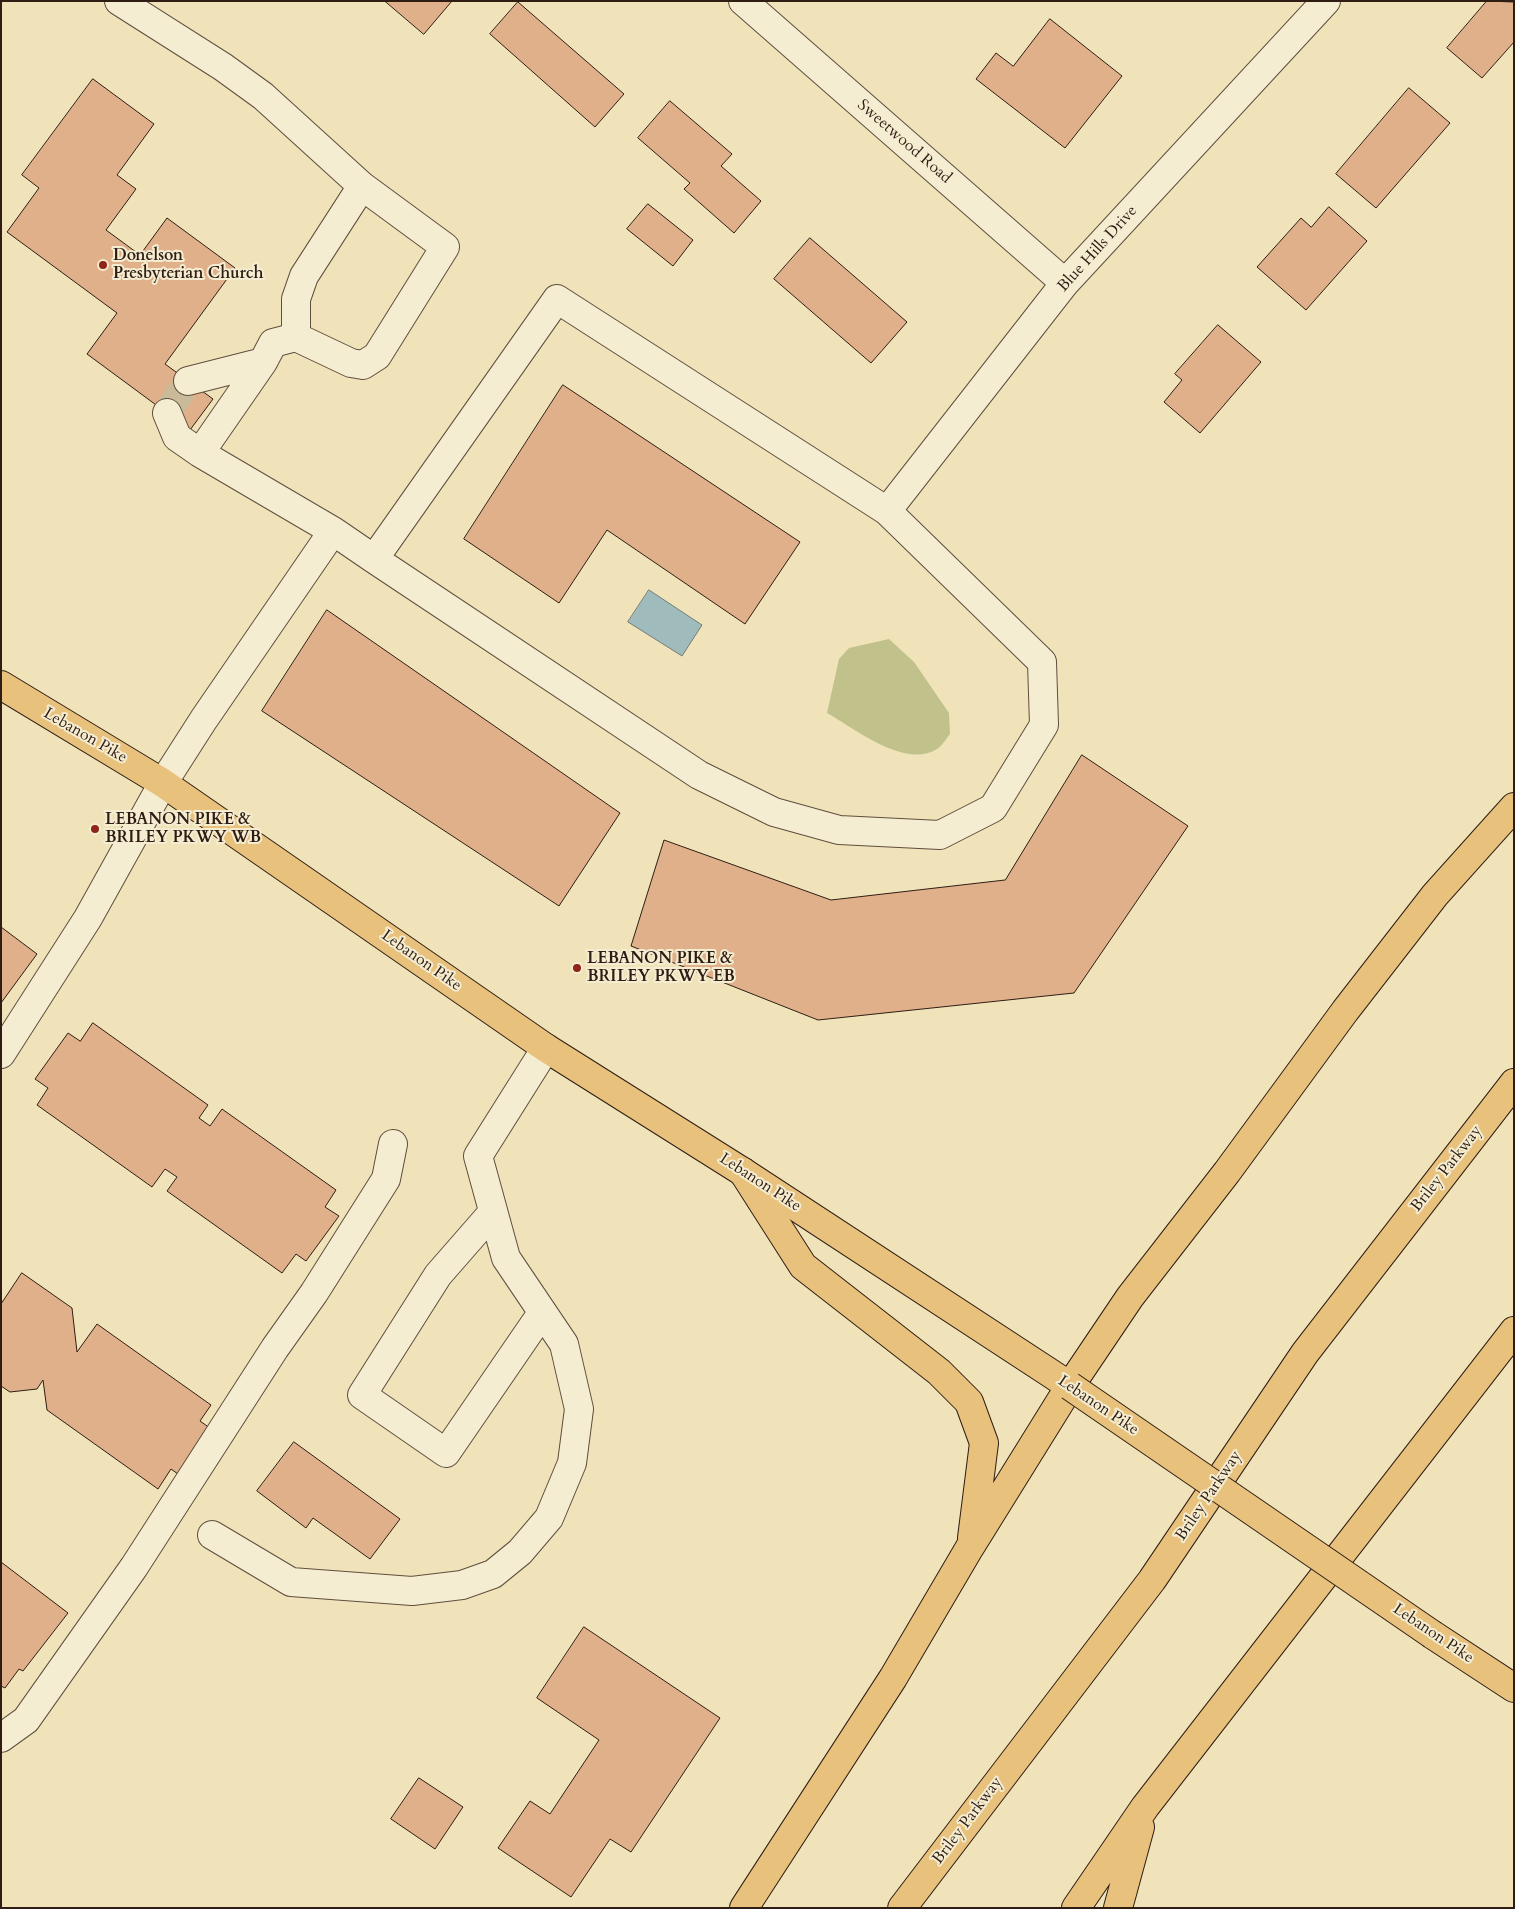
<!DOCTYPE html>
<html>
<head>
<meta charset="utf-8">
<style>
  body { margin:0 }
  #map { position:relative; width:1515px; height:1909px; overflow:hidden; background:#f0e3ba; font-family:Cardo,serif }
  canvas { display:block }
  .frame { position:absolute; inset:0; border:2px solid #2f1d14; pointer-events:none }
</style>
</head>
<body>
<div id="map">
<canvas width="1515" height="1909"></canvas>
<div class="frame"></div>
</div>
<script>
const g = document.querySelector('canvas').getContext('2d');
g.lineJoin = 'round';
function paint(path, color) { g.fillStyle = color; g.fill(path, 'evenodd'); }
function stroke(path, color, width, dash) { g.strokeStyle = color; g.lineWidth = width; g.lineCap = dash ? 'butt' : 'round'; g.setLineDash(dash || []); g.stroke(path); }
function write(font, color, halo, rows, align = 'center') {
  g.font = font + ' Cardo,serif'; g.lineWidth = 4; g.setLineDash([]); g.textBaseline = 'middle'; g.strokeStyle = halo; g.fillStyle = color; for (const [text, x, y, turn = 0] of rows) {
    g.save(); g.translate(x, y); g.rotate((+turn || 0) * Math.PI / 180); g.textAlign = isNaN(turn) ? turn : align; if (halo) g.strokeText(text, 0, 0); g.fillText(text, 0, 0); g.restore();
  }
}
paint(new Path2D(`
  M889,639L914,662L949,713L950,734C946,739 942,746 937,749C905,769 855,729 827,713L839,659L849,648Z`), '#c1c18b');
const water = new Path2D(`
  M649,590L702,625L682,656L628,622Z`);
paint(water, '#9fbbbb');
stroke(water, '#727c78', 1);
const building = new Path2D(`
  M385,1H452L424,34Z
  M1487,1L1514,2V42L1482,78L1447,48Z
  M518,2L624,94L595,127L490,34Z
  M1050,19L1122,76L1065,148L976,79L996,53L1013,66Z
  M93,79L154,124L117,175L136,189L106,230L140,255L167,218L235,268L165,364L213,399L190,430L87,354L117,313L7,232L39,188L22,175Z
  M1409,88L1450,123L1376,208L1336,174Z
  M670,101L732,154L721,166L761,201L734,233L684,189L690,183L638,138Z
  M648,204L693,240L673,266L627,229Z
  M1329,207L1367,241L1306,310L1257,267L1301,218L1311,227Z
  M810,238L907,322L871,363L774,279Z
  M1218,325L1261,362L1200,433L1164,402L1182,380L1175,374Z
  M563,385L800,542L745,624L607,530L559,603L464,539Z
  M327,610L620,813L559,906L262,711Z
  M1082,755L1188,826L1074,993L818,1020L631,946L664,840L831,900L1005,880Z
  M1,927L37,954L1,1003Z
  M93,1023L208,1105L199,1118L210,1126L222,1109L336,1190L325,1207L339,1216L306,1261L296,1254L282,1273L167,1191L177,1177L165,1169L152,1187L37,1105L48,1088L35,1079L68,1033L80,1041Z
  M22,1273L72,1308L77,1352L97,1324L211,1405L200,1421L214,1431L182,1477L171,1469L158,1489L47,1410L43,1380L37,1389L10,1392L1,1386V1298L2,1302Z
  M294,1442L400,1519L370,1559L313,1518L306,1528L257,1491Z
  M1,1562L68,1613L23,1671L19,1669L5,1688L1,1686Z
  M584,1627L720,1718L631,1852L610,1839L571,1897L498,1848L530,1801L550,1814L599,1740L537,1698Z
  M419,1778L463,1807L435,1849L391,1819Z`);
paint(building, '#e0b08a');
stroke(building, '#2f1d14', 1);
stroke(new Path2D(`
  M167,413L188,381`), '#c9bb99', 28, [28, 14]);
const minor = new Path2D(`
  M119,1L223,67L263,96L362,186
  M743,1L1065,283
  M188,381L263,362L273,343L296,337L351,363L363,365L377,356L445,247L362,186L304,276L296,299V337
  M167,413L177,437L200,453L333,531L374,559L699,775L774,812L839,830L940,835L993,808L1044,725L1042,662L887,511L557,299L374,559
  M200,453L263,362
  M887,511L1065,283L1326,1
  M1,1054L88,918L163,783L204,719L333,531
  M493,1212L438,1275L362,1395L446,1453L542,1313
  M212,1535L291,1582L412,1591L462,1585L493,1574L520,1552L549,1518L572,1463L579,1409L564,1344L506,1258L478,1156L546,1048
  M1,1738L26,1720L134,1567L275,1348L314,1293L386,1179L393,1144`);
const major = new Path2D(`
  M1,685L163,783L546,1048L743,1172L1070,1386
  M1433,1635L1514,1688`);
const highway = new Path2D(`
  M743,1172L803,1266L939,1372L969,1402L984,1443L972,1538
  M744,1908L893,1678L970,1547L1070,1386L1130,1297L1227,1172L1345,1011L1435,895L1514,807
  M902,1908L1152,1580L1305,1353L1514,1083
  M1076,1908L1145,1807L1514,1331
  M1118,1908L1140,1827`);
stroke(minor, '#5f4e3e', 30);
stroke(major, '#2f1d14', 30);
stroke(highway, '#2f1d14', 30);
stroke(minor, '#f5edd2', 28);
stroke(major, '#e8c27d', 28);
stroke(highway, '#e8c27d', 28);
const majorBridge = new Path2D(`
  M1070,1386L1433,1635`);
stroke(majorBridge, '#2f1d14', 30, []);
stroke(majorBridge, '#e8c27d', 28);
for (const [x, y, r, color] of [
  [103,265,5,"#8f2418"],
  [95,829,5,"#8f2418"],
  [577,968,5,"#8f2418"]
]) { const dot = new Path2D(); dot.arc(x, y, r, 0, 2 * Math.PI); g.fillStyle = color; g.fill(dot); stroke(dot, '#f5edd2', 2); }
write('16px', '#2f1d14', '#f5edd2', [
  ["Sweetwood Road",904,142,41],
  ["Blue Hills Drive",1098,249,-48],
  ["Lebanon Pike",85,736,30],
  ["Lebanon Pike",421,961,35],
  ["Briley Parkway",1447,1169,-52],
  ["Lebanon Pike",760,1183,33],
  ["Lebanon Pike",1098,1406,34],
  ["Briley Parkway",1209,1496,-56],
  ["Lebanon Pike",1433,1634,34],
  ["Briley Parkway",968,1821,-53]
]);
write('bold 16px', '#2f1d14', '#f5edd2', [
  ["Donelson",113,256],
  ["Presbyterian Church",113,274],
  ["LEBANON PIKE &",105,820],
  ["BRILEY PKWY WB",105,838],
  ["LEBANON PIKE &",587,959],
  ["BRILEY PKWY EB",587,977]
], 'left');
</script>
</body>
</html>
